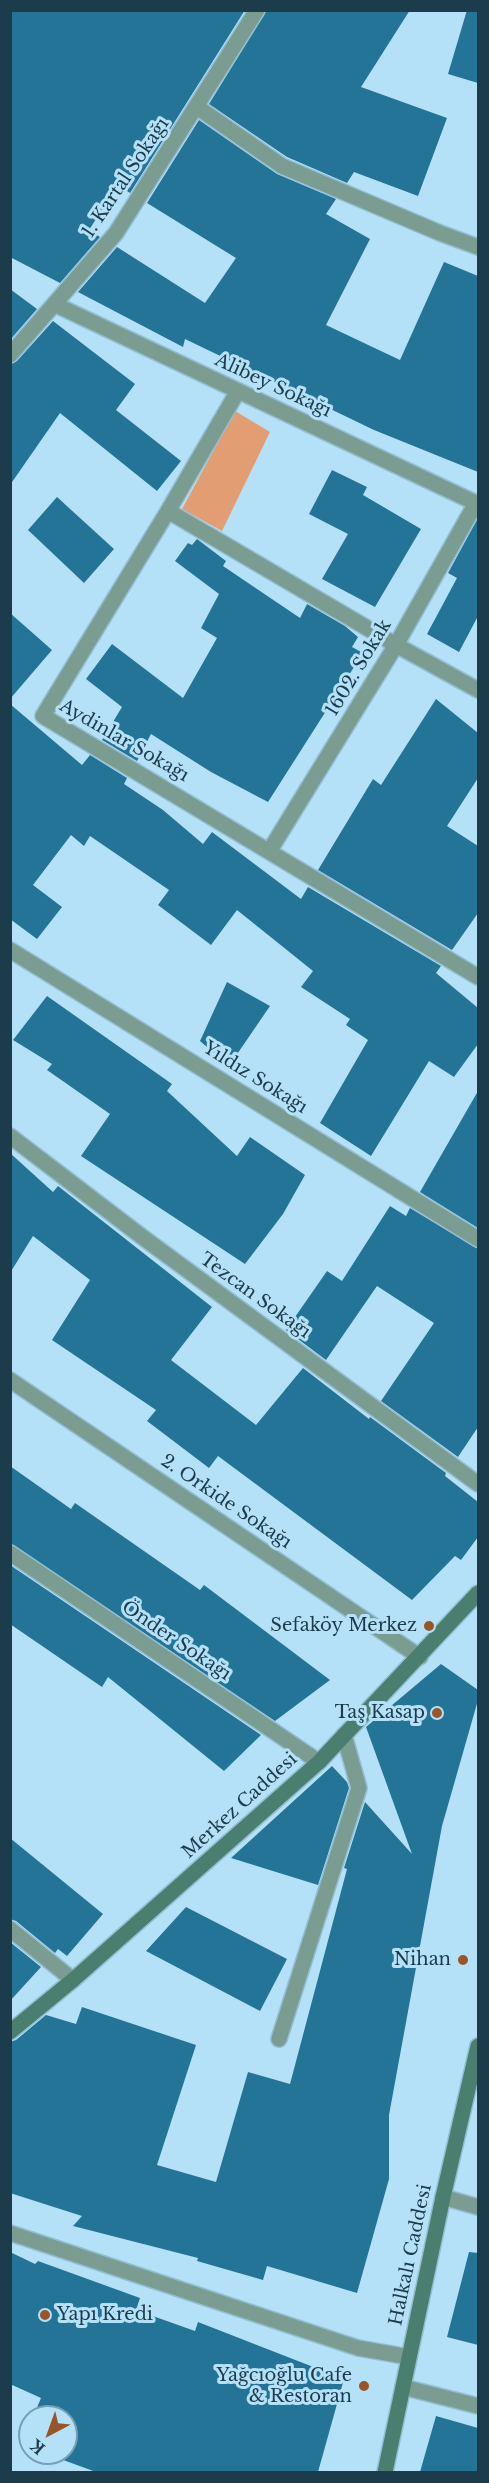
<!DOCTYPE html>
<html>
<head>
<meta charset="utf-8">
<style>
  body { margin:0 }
  #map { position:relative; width:489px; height:2483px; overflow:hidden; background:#b5e1f8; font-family:"Libre Baskerville",serif }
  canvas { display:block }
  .frame { position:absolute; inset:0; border:12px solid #1c3c4c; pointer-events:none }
  .north { position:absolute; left:18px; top:2405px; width:60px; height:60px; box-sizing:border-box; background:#b5e1f8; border:2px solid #789fb3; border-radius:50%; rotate:221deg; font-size:16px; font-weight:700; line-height:24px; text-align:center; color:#1c3c4c }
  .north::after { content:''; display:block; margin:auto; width:21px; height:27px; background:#995527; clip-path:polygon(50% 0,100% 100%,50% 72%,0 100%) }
</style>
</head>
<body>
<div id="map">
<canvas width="489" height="2483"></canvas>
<div class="frame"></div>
<div class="north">K</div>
</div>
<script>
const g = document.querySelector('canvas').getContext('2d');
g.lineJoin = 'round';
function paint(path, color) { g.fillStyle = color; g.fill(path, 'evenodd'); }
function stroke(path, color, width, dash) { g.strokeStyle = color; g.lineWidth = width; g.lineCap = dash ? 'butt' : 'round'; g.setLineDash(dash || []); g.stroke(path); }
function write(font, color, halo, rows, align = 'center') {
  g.font = font + ' "Libre Baskerville",serif'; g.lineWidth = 6; g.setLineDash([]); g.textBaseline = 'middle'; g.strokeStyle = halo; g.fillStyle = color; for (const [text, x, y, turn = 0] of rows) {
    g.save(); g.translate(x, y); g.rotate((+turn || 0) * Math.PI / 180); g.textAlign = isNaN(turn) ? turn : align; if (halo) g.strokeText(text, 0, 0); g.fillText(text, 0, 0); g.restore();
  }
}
paint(new Path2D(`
  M235,411L270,432L222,531L182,509Z`), '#e39d72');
paint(new Path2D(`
  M10,10H245L130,193L118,185L89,230L100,237L60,283L10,257Z
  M267,10H410L361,87L447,118L418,196L354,172L347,183L287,157L209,104Z
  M467,10H478V83L448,74Z
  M199,120L277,174L336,199L326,214L370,239L326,325L400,360L444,262L478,276V472L374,430L185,339L183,347L78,292L117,247L205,303L236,258L147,203Z
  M10,289L37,309L10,340Z
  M53,321L135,384L116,410L181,461L157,491L60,413L10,485V364L17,361Z
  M332,470L367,487L363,495L421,529L375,607L322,579L348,534L309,514Z
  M57,497L114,549L84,583L28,530Z
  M478,518V616L459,652L427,634L457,578L448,573Z
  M197,539L226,561L223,566L300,618L307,604L345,626L358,637L352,647L363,653L268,802L211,772L151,734L137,761L102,740L122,707L86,679L112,644L183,698L217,638L201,628L219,594L175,561L188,543L192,545Z
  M10,613L52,650L10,699Z
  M436,699L478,733V778L447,826L478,846V913L452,950L318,870L373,779L381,785Z
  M10,704L82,765L90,755L127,778L124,784L163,810L203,844L212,832L301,899L308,887L441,966L436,973L478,1008V1044L454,1077L429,1061L371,1156L320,1123L368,1040L346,1025L350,1019L301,987L313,971L237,910L211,945L158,905L169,890L90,836L84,846L71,835L33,885L62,907L37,939L10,919Z
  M227,982L270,1006L229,1066L200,1041Z
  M47,996L172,1084L167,1091L237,1156L250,1137L305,1175L283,1214L245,1264L81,1156L110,1114L47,1070L52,1064L13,1040Z
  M478,1091V1228L420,1192Z
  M10,1153L53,1192L58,1186L212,1307L171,1360L256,1425L303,1368L369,1419L370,1417L446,1473L445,1476L478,1502V1537L461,1560L455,1556L412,1600L218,1456L209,1468L147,1421L156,1410L52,1340L90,1280L33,1236L10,1273Z
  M390,1206L406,1216L410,1208L478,1249V1427L458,1457L381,1401L434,1323L377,1286L326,1360L286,1330L327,1271L342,1281Z
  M10,1466L71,1509L75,1503L200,1590L204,1585L330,1680L275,1721L10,1543Z
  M10,1565L261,1735L224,1771L108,1677L102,1687L10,1624Z
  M441,1664L478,1690V1700L442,1826L389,2115V2179L357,2293L267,2266L263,2280L197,2261L198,2258L73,2226L82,2216L10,2193V2042L16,2040L46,2015L76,2024L82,2007L196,2045L157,2165L216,2182L248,2072L290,2084L347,1869L344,1868L365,1802L412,1854L366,1727Z
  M332,1766L347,1782L349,1788L318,1885L231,1858Z
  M10,1838L103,1914L67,1956L58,1949L55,1953L16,1921L10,1919Z
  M186,1907L287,1959L260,2011L146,1951Z
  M10,1942L41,1967L10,2001Z
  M10,2252L35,2264L38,2261L140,2298L136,2310L195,2331L198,2322L344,2379L318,2472H96L44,2453H66V2417H33L41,2398L10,2384Z
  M469,2252L478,2253V2345L447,2337Z
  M436,2416L478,2428V2472H420Z`), '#247497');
const service = new Path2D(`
  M279,2039L359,1788L344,1735`);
const pedestrian = new Path2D(`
  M10,2233L358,2348L409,2357`);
const minor = new Path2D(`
  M197,107L282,166L440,233L478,247
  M54,304L478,504
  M10,355L116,233L257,10
  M238,391L168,511L43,716L478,977
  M168,511L396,645L478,690
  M270,850L396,645L476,503
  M10,950L478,1239
  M10,1136L145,1239L478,1484
  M10,1380L420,1657
  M10,1553L319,1762
  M10,1929L73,1980
  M443,2197L478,2207`);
const tertiary = new Path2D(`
  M403,2387L478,2406`);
const secondary = new Path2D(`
  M10,2032L73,1980L319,1762L478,1593
  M385,2472L443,2197L478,2046`);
stroke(service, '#93bdd2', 18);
stroke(pedestrian, '#93bdd2', 18);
stroke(minor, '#93bdd2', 18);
stroke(tertiary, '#93bdd2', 18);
stroke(secondary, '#93bdd2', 18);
stroke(service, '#7b9d91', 15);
stroke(pedestrian, '#7b9d91', 15);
stroke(minor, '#7b9d91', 15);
stroke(tertiary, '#7b9d91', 15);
stroke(secondary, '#4a7f6f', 15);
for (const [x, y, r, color] of [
  [429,1626,6,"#995527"],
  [437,1713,6,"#995527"],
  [463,1960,6,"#995527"],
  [45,2315,6,"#995527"],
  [364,2386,6,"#995527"]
]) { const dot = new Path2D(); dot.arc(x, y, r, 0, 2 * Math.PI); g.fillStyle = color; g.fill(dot); stroke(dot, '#b5e1f8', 2); }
write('18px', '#1c3c4c', '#b5e1f8', [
  ["1. Kartal Sokağı",126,178,-56],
  ["Alibey Sokağı",273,386,25],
  ["1602. Sokak",359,668,-59],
  ["Aydinlar Sokağı",124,741,30],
  ["Yıldız Sokağı",255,1078,32],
  ["Tezcan Sokağı",255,1296,36],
  ["2. Orkide Sokağı",226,1502,34],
  ["Önder Sokağı",176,1641,34],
  ["Merkez Caddesi",240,1806,-42],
  ["Halkalı Caddesi",411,2255,-78]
]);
write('18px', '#1c3c4c', '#b5e1f8', [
  ["Sefaköy Merkez",417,1626],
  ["Taş Kasap",425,1713],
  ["Nihan",451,1960],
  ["Yapı Kredi",57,2315,"left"],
  ["Yağcıoğlu Cafe",352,2376],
  ["& Restoran",352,2397]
], 'right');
</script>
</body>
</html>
